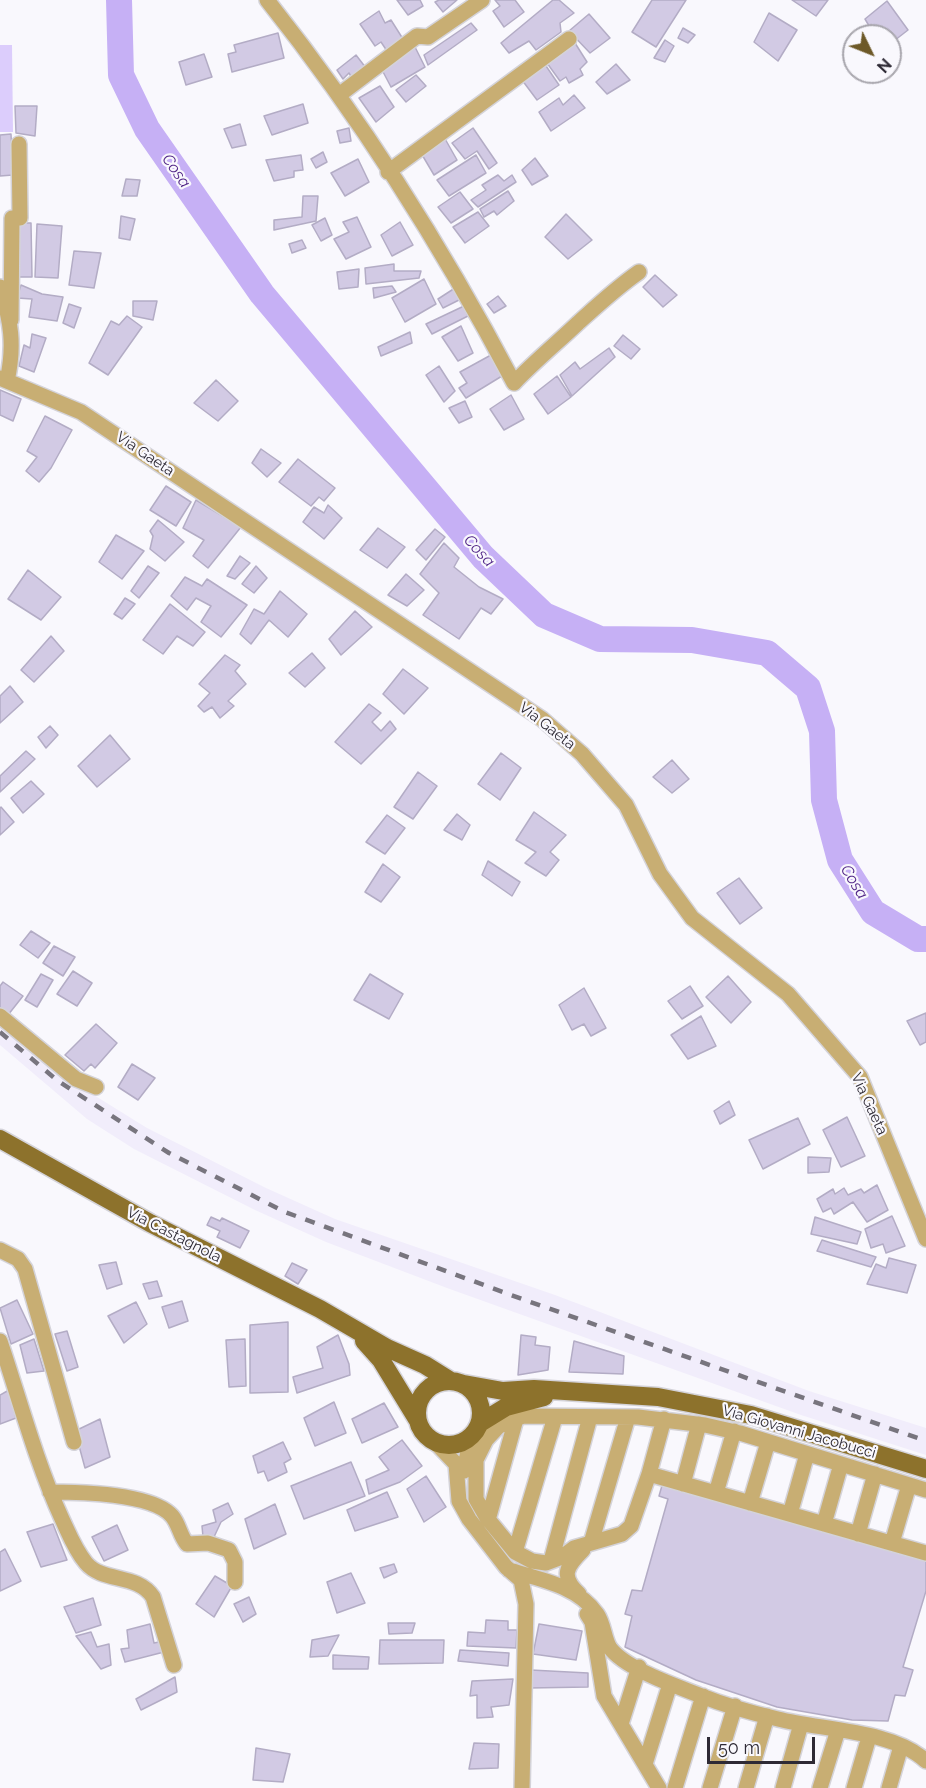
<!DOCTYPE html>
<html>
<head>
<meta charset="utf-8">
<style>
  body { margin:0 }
  #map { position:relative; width:926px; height:1788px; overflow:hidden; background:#f9f8fd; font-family:Raleway,sans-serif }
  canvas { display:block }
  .north { position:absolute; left:842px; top:24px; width:60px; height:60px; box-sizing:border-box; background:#f9f8fd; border:2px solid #a8a6ad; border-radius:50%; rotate:133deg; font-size:16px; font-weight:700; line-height:24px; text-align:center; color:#2e2a35 }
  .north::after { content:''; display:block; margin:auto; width:21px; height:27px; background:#6d5928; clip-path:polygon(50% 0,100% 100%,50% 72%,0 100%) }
  .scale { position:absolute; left:707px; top:1737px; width:108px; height:27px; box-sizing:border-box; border:3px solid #2e2a35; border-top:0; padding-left:8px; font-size:18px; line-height:21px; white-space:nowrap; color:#2e2a35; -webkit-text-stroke:4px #f9f8fd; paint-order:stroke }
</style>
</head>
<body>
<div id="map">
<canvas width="926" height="1788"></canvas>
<div class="north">N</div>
<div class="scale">50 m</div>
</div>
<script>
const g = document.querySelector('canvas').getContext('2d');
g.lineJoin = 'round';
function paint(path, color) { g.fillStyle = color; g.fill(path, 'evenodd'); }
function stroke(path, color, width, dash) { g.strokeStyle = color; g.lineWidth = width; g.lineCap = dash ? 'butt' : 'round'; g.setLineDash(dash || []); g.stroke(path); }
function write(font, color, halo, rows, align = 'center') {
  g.font = font + ' Raleway,sans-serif'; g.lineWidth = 4.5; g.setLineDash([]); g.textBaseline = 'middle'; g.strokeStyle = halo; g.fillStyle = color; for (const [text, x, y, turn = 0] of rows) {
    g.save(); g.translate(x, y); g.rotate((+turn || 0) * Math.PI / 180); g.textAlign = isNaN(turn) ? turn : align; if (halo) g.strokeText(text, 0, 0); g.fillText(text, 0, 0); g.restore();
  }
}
paint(new Path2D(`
  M0,1024L81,1087L147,1128L266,1188L335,1219L555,1295L809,1391L926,1428V1455L801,1415L447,1288L326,1242L255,1210L134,1149L87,1119L0,1045Z`), '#f1edfb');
paint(new Path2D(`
  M0,45H12L13,132H0Z`), '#dccdfc');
stroke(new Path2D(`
  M119,0L121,75L147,129L262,294L483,557L544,615L600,639L692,640L767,653L808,688L822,731L824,800L840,860L873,912L918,939H926`), '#c6b0f5', 26);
const building = new Path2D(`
  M397,0H420L423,6L408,15Z
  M439,0H457L443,12L435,2Z
  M495,0H515L524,12L504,27L493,11L500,6Z
  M553,0H559L574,13L560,23L561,32L536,50L529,41L509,53L501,43Z
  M652,0H686L656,47L632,32Z
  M792,0H828L816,16Z
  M887,1L908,30L890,44V36H875L865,19Z
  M379,11L385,23L391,20L403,39L387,51L381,42L375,46L360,24Z
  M769,13L797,30L778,61L754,42Z
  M589,14L610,38L590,53L569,31Z
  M471,23L477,30L428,65L424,55Z
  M683,28L695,35L688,43L678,38Z
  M278,33L284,58L232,72L228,54L236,52L234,45Z
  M665,40L674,46L665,62L654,58Z
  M575,43L587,62L580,69L583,75L569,83L566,77L560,81L547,63Z
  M415,47L425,67L391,87L381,68Z
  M204,54L212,77L186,85L179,62Z
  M356,55L366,68L352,78L349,73L343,79L337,70Z
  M544,63L559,85L537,100L522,80Z
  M616,64L630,80L607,94L596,82Z
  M416,75L426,86L406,102L396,90Z
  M380,86L394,107L376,122L359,98Z
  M574,95L585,108L551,131L539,112L559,98L563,105Z
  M303,104L308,123L272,135L264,116Z
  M15,106H37L35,136L16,133Z
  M240,124L246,145L232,148L224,129Z
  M349,128L351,141L340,143L337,131Z
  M473,128L497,163L489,169L477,151L465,159L452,143Z
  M11,134L13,175L0,176V135Z
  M444,137L457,160L434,175L421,153Z
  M323,152L327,162L316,168L311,159Z
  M301,155L303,170L294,171V177L274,181L266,160Z
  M476,155L486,173L449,196L437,180Z
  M535,158L548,176L532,185L522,170Z
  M358,159L369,182L345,196L331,173Z
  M498,175L504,181L512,175L516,182L478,207L471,200L486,190L482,185Z
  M126,179L140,180L137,196H122Z
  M508,191L514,201L497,215L494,211L484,217L480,209Z
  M460,192L473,209L451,223L438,207Z
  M303,196H318L316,221L274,230V220L302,217Z
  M478,212L489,226L465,243L453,227Z
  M566,214L592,240L568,259L545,237Z
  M121,216L135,219L130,240L119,238Z
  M357,217L371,247L346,259L334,239L349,232L343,222Z
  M325,218L332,235L321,241L312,225Z
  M400,222L413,245L392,256L381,235Z
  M15,223H31L32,277H17Z
  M37,224L62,226L58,278L35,277Z
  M302,240L306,248L292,253L289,244Z
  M74,251L101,253L94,288L69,285Z
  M394,264V271H421L419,278L366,284L365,268Z
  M359,269L358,287L339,289L337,272Z
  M655,275L677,295L663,307L643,287Z
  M424,279L436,304L405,322L392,298Z
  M21,285L42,294L63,297L57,321L29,317L32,299L17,298Z
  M392,286L396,292L374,298L373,288Z
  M455,288L461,299L443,308L438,299Z
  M498,296L506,306L494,313L487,304Z
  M133,301H157L153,320L133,316Z
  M69,304L81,308L74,328L63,323Z
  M464,306L468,316L432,334L426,324Z
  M127,316L142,327L108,375L89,363L111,321L119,325Z
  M461,326L473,353L458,361L442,337Z
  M410,332L412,343L381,356L378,347Z
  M32,334L46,338L34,372L19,366L24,345L30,348Z
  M623,335L640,349L631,359L614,346Z
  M609,348L615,357L572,396L560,375L575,362L580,369Z
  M491,355L502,376L466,398L459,388L467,383L460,372Z
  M439,366L455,391L444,402L426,375Z
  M557,376L571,397L548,414L534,394Z
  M216,380L238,401L218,421L194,403Z
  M0,390L21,399L13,421L0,415Z
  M511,395L524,419L504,430L490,409Z
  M465,401L472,417L459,423L449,408Z
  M45,416L72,430L51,468L39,482L26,471L37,457L27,451Z
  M261,449L281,463L267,477L252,463Z
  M298,459L335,488L324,501L319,497L311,506L279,482Z
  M166,486L191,502L176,526L150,510Z
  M196,500L241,527L208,568L193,556L204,540L183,528Z
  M328,505L342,518L324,539L303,522L314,507L324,513Z
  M158,520L184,542L165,561L150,549L153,536L150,531Z
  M378,528L405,547L387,568L360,550Z
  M435,529L445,537L426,560L416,550Z
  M116,535L144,551L122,579L99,562Z
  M444,543L459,558L454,567L479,587L503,599L491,614L481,608L459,639L423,615L439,593L420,574Z
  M240,556L250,563L235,579L227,576Z
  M148,566L159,573L139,598L131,591Z
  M256,566L267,578L254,593L242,584Z
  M28,570L61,597L41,620L8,599Z
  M406,574L424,590L407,606L388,595Z
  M185,577L202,586L207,579L247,605L221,637L201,622L211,606L196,598L187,610L171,596Z
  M280,591L307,614L288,637L269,620L251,644L240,634L254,609L264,614Z
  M125,598L135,604L122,619L114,614Z
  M170,604L205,632L193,646L177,636L163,654L143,640Z
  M355,611L372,627L341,655L329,639Z
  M51,636L64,651L34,682L21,670Z
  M312,653L325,668L305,687L289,673Z
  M225,655L240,665L235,671L246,684L228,701L234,706L220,718L212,707L204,712L198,706L210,693L199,684Z
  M403,669L428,688L404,714L383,694Z
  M10,686L23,702L0,723V696Z
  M369,704L381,713L372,722L381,731L390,721L396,729L361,764L335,742Z
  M50,726L58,735L46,748L38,737Z
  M110,735L130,759L97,787L78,766Z
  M26,751L35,759L0,792V776Z
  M501,753L521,768L500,800L478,784Z
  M672,760L689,779L672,793L653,777Z
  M418,772L437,786L413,819L394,807Z
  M31,781L44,794L23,813L11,798Z
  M1,807L14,822L0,835V808Z
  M534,812L566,835L550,852L559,860L546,876L525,863L536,852L516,840Z
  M457,814L470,825L462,840L444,830Z
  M387,815L405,828L385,854L366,842Z
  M488,861L520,882L512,896L482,875Z
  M383,864L400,877L381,902L365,892Z
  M739,878L762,908L740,924L717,893Z
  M31,931L50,943L38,958L20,945Z
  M54,946L75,957L63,976L43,963Z
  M73,971L92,983L77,1006L57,994Z
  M41,974L53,980L37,1007L25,1000Z
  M370,974L403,994L389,1019L354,1000Z
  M728,976L751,1002L731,1023L706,997Z
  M3,982L23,996L8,1015L0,1009V986Z
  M690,986L703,1006L682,1019L668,1001Z
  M584,988L606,1028L591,1036L584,1024L572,1030L559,1005Z
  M926,1013V1042L920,1045L907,1021Z
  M701,1016L716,1046L688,1059L671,1035Z
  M96,1024L117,1043L95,1068L91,1064L84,1071L65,1055Z
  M132,1064L155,1078L138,1100L118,1087Z
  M729,1101L735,1115L720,1124L714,1111Z
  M847,1117L865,1156L841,1167L823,1130Z
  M798,1118L810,1144L763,1169L749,1140Z
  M808,1157L831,1158L829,1172L808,1173Z
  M877,1185L888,1210L867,1222L853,1202L834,1214L831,1208L823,1212L817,1199L833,1189L835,1194L844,1188L848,1195L861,1189L864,1193Z
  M892,1216L905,1246L886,1253L883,1244L871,1248L865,1229Z
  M211,1217L220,1221L222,1218L249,1231L240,1248L217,1237L220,1231L207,1225Z
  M815,1217L861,1232L857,1244L811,1234Z
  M822,1240L876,1257L871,1267L817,1251Z
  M889,1258L916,1265L907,1293L867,1284L876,1264L886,1268Z
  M116,1262L122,1284L107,1289L99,1265Z
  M292,1263L307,1270L298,1284L285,1276Z
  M157,1281L162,1296L149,1299L143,1284Z
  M17,1300L33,1334L11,1344L0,1308Z
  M182,1301L188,1321L169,1328L162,1307Z
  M136,1302L147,1324L124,1343L108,1316Z
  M288,1322V1392L250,1393V1325Z
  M67,1331L78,1367L67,1371L55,1334Z
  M338,1335L349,1364L350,1375L297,1393L293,1377L323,1368L317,1347Z
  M521,1335L536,1337L535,1345L550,1347L548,1370L518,1375Z
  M34,1339L44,1371L27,1373L20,1345Z
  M245,1339L246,1386L229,1387L226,1340Z
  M574,1341L624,1356L623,1374L569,1372Z
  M9,1390L16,1418L0,1424V1395Z
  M334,1402L346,1433L315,1446L304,1418Z
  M384,1403L398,1427L362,1443L352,1419Z
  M100,1419L110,1457L85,1468L75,1431Z
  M402,1440L422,1466L400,1482L369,1494L366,1480L389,1470L379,1457Z
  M283,1442L291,1459L284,1463L287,1472L268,1481L264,1471L258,1473L253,1456Z
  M351,1462L365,1496L304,1519L291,1486Z
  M426,1476L446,1507L424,1522L407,1489Z
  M663,1482L926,1558V1591L903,1667L913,1670L905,1696L895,1695L888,1721L852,1720L777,1707L696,1680L625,1647L632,1616L625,1614L632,1590L642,1591L668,1499L659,1496Z
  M387,1492L398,1517L355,1531L347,1510Z
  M228,1503L233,1514L221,1522L214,1537H203L202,1526L216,1522L213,1510Z
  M275,1504L286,1534L254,1549L245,1519Z
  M53,1524L67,1560L41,1567L27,1532Z
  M117,1525L128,1550L104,1561L92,1537Z
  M5,1549L21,1581L0,1591V1552Z
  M394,1564L397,1572L384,1578L380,1568Z
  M351,1573L365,1603L337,1613L327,1582Z
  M215,1576L232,1586L214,1617L196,1604Z
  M249,1597L256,1614L243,1622L234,1604Z
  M93,1598L101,1625L76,1633L64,1607Z
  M486,1620L508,1621V1630H517L516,1648L467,1646L468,1632L485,1633Z
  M388,1623H415L412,1633L389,1634Z
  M150,1624L154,1643L164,1641V1652L125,1662L121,1649L129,1648L127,1630Z
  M539,1624L582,1631L576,1660L533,1654Z
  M91,1632L97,1647L109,1644L111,1665L101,1669L76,1636Z
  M339,1635L328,1656L310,1657L312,1640Z
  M380,1640H444L443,1663L379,1664Z
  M460,1650L509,1653L508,1666L458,1661Z
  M333,1655L369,1657L368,1669H333Z
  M531,1670L588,1673V1687L529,1688Z
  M175,1677L177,1692L141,1710L136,1699Z
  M513,1679L509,1705L491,1707L493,1717L477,1718V1695L470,1696L472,1681Z
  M474,1743L499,1744L498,1768L469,1769Z
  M256,1748L290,1754L283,1782L253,1780Z`);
paint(building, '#d2cae4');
stroke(building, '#b3acc5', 1.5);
const minor = new Path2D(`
  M267,0C361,118 444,250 514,383C535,361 557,343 578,323C598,305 616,288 639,272
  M339,95L417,36L428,37L482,0
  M388,172L569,39
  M0,287C11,320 15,346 7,381
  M11,320L12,218H20L19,144
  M0,378L81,412L542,719L582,754L626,805L660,874L692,918L788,994L860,1077L926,1239
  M0,1016L76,1079L96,1087
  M0,1250L18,1259L25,1269L74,1442
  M0,1341C20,1401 36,1462 62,1519C69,1534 75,1550 86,1563C103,1583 137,1573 153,1597L174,1665
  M435,1442L456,1464L459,1501L469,1519L506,1567L521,1580L526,1604L522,1788
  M464,1471L471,1437
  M649,1474L664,1419
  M683,1484L699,1424
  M926,1490L740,1433L705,1425L638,1417L523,1416L499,1426L486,1440L476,1460V1499L487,1518L515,1552L532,1561L546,1563L562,1557L574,1548L622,1534L631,1526L649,1474L926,1553
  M50,1492C78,1492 152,1493 172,1516C179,1524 180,1536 187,1544L208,1543L229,1550L235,1562V1582
  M716,1493L734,1431
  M750,1503L768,1442
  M790,1514L807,1454
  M488,1520L516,1419
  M824,1524L841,1464
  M858,1534L875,1474
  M591,1543L628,1417
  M892,1543L909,1485
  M515,1552L555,1417
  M551,1561L590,1417
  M509,1570C539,1579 578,1586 597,1614C604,1624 604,1639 610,1648C626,1669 674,1685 699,1695C724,1705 752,1713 778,1719C821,1730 893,1730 926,1761
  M579,1594C560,1576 566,1567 583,1550
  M587,1614L592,1622L604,1696L659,1788
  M621,1724L639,1667
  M645,1764L670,1684
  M675,1788L703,1696
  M710,1788L735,1706
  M746,1788L767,1716
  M783,1788L801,1724
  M820,1788L838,1730
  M854,1788L869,1737
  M889,1788L901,1746`);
const major = new Path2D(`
  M0,1139L150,1223L320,1309L387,1348L425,1365L449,1380
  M364,1341L381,1360L417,1419
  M417 1413a32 32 0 1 1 64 0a32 32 0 1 1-64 0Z
  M464,1384L503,1391L534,1389L658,1397L751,1415L926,1469
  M480,1423L506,1407L544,1397`);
stroke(minor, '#d4d3d9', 18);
stroke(major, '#d4d3d9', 21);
stroke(minor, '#c8ae73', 15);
stroke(major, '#8d722c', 18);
stroke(new Path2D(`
  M0,1032L58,1081L169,1153L285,1212L522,1299L926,1441`), '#78757e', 4.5, [10, 10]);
write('15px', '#2e2a35', '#f9f8fd', [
  ["Via Gaeta",145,454,34],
  ["Via Gaeta",547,726,38],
  ["Via Gaeta",869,1104,65],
  ["Via Castagnola",174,1235,27],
  ["Via Giovanni Jacobucci",799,1432,16]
]);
write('italic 16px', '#522788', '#f9f8fd', [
  ["Cosa",176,171,55],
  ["Cosa",479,551,47],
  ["Cosa",854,882,58]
]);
</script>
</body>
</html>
